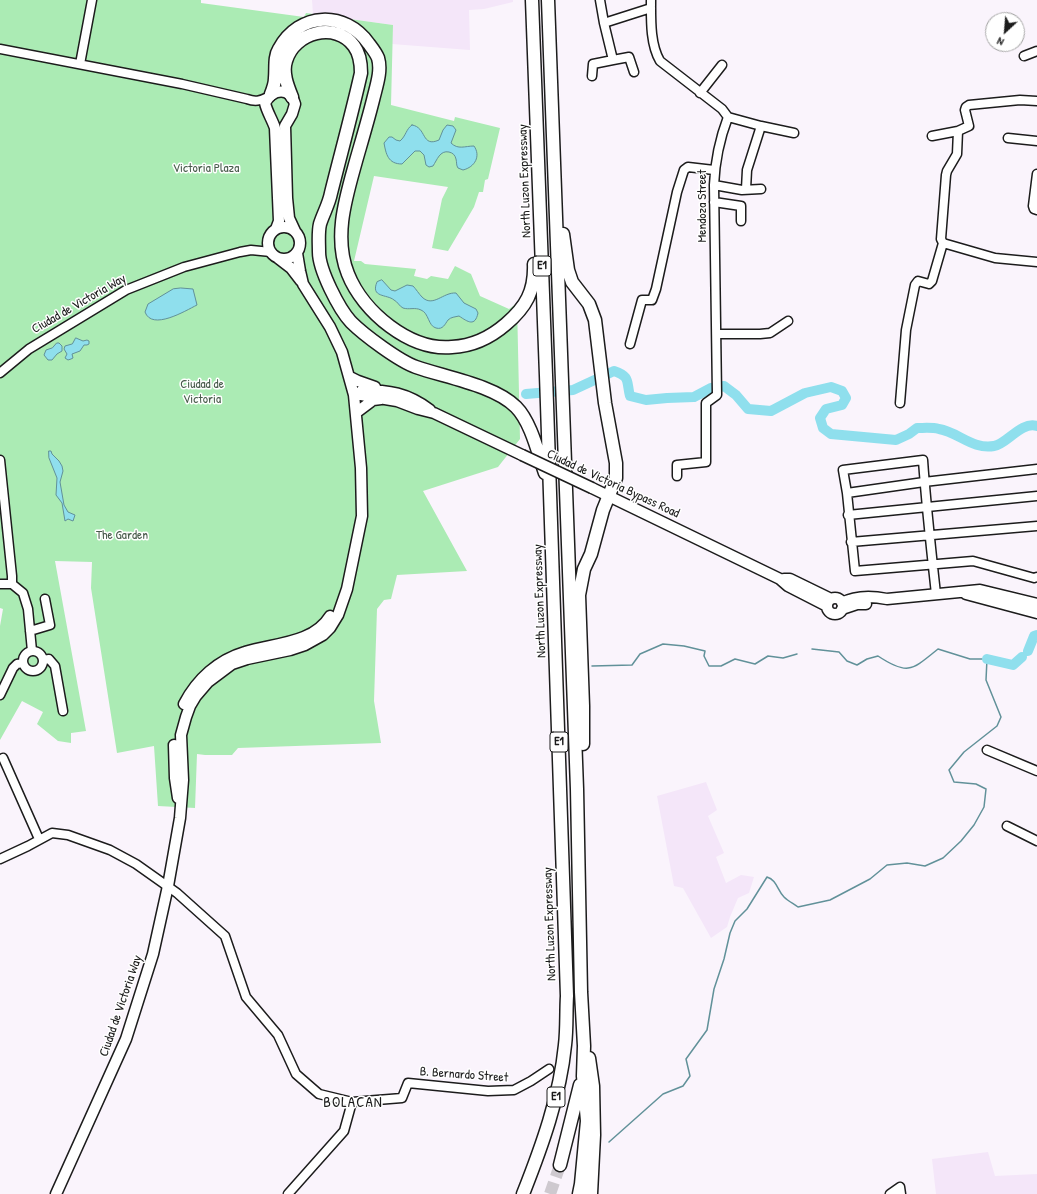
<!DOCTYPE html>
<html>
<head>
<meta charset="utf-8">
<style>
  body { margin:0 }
  #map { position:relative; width:1037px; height:1194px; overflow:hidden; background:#faf4fc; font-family:"Patrick Hand",sans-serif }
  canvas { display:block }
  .north { position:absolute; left:985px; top:12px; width:40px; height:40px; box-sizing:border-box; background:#fff; border:1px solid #a4a4a4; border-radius:50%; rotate:206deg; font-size:11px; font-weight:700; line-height:16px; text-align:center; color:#1c1c1c }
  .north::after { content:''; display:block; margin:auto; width:14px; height:18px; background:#1c1c1c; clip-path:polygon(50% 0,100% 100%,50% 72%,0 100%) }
</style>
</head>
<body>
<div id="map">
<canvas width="1037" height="1194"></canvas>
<div class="north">N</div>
</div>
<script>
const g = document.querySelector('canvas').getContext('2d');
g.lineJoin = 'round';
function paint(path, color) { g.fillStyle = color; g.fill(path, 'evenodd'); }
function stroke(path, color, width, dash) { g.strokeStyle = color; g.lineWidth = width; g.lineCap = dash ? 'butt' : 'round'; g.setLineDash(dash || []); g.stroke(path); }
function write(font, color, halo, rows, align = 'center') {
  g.font = font + ' "Patrick Hand",sans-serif'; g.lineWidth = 3; g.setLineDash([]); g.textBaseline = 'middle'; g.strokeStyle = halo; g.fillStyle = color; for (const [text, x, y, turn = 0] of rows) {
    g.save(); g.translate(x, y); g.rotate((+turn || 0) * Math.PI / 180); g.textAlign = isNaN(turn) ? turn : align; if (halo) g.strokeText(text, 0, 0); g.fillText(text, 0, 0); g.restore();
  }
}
paint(new Path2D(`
  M312,0H513V2L484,9L469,10L470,50L392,44L393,25L313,14Z
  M706,782L717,810L708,816L724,853L716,857L726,883L741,875L754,877L749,893L738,898L730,917L727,927L711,938L683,888L674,886L657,796Z
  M988,1152L995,1176L1037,1174V1194H936L932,1159Z`), '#f4e6f9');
paint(new Path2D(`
  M0,0H201V3L304,17L306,13L393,25L391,105L454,121L455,117L500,128L488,179L485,180L483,192H479L474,207L448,251L432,248L442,199L448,187L374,176L354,261H361L365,264L416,269L414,276L427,279L431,276L448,279L455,266L471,274L480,296L509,309L517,303L520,439L498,467L423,491L467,571L397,575L391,599L384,600L377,609L374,701L381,743L238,748L232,755H205L197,754L195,808L158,806L154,746L117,753L91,588L92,562L55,561L86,731L71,733V743L58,741L37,724L43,712L22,701L0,740V626L3,609L0,608Z`), '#abebb4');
const water = new Path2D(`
  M412,125C427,127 421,148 439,140L443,130L447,125L453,126L456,130L451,143C458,150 465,146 474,146C481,156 475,167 463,170L458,168C456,165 457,163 456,159C455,155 453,153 449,152C440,150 437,160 433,166L429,167L426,165L424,155L420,151H415L402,164C388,164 386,154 384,143L389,137H392L396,140L400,141C406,136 406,129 412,125Z
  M382,280L391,290L395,291L407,285L413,286C416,289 419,294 422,297C433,308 443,292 456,293L464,303L476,309L478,313C475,327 468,322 459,316C455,317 451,317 448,320C445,324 443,330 436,328C428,326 429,313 421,310C415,307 409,310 403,308C399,306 398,302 394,300C387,294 370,298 377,282Z
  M181,288L193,289L197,305C185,311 152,331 145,312L148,304L173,289Z
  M76,338L83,341L87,340L89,341V344L87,345H84L80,351L72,354L73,358L71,359L68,360L65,358L67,354L64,349L65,346L72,344Z
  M57,343H59L62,346V351L57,354L52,360H48L44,355L46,350L52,348Z
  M49,451H51L52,454L59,461L62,466L63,471L60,482L64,505L68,512L75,515L73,521L68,519L65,521L62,503L56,495L57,478L49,458Z`);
paint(water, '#8fdfed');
stroke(water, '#619199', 1);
stroke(new Path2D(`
  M592,666L632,665L640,654L663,644L684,646L705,651L704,656L709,666H721L735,659L755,664L768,656L783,658L797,654
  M609,1142L663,1094L683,1086L690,1076L686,1059L707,1030L714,989L724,959L730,933L735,921L747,909L767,877C777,880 777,890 784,897C788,901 794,904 798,907L830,900L870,879L887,865L907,863L925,866L943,858L961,841L974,825L984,807L986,789L976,784L954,782L949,770L964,752L997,726L1001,717L986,680L987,659H970L938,649C912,670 908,676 878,656L867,659L857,665L847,661L839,652L812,649`), '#619199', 1.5);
stroke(new Path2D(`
  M526,394L573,390L614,371C631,377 626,381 630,396L646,400L667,398L694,397L711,388L724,386L736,395L748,409L771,411L805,393L831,387L842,391L846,398L842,405L826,409L820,418L823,428L831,434L896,440L909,434L917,428C924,428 932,427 939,429C958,432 973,450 994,446C1007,444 1021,421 1037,426
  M1028,651L1034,636L1037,635
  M987,659L1013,665L1022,657`), '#8fdfed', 10);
stroke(new Path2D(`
  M550,1194L560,1165`), '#cec9cf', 12, [12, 6]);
const minor = new Path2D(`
  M600,0L604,23L651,8
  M651,0C651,19 650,44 660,61L722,109L728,117C720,138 715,162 714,185L717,395L706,403V462L677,465V476
  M604,23L613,60L629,57L634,72
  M0,49L182,84L247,99C255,102 260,101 268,97
  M1024,56L1037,51
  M80,64L92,0
  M592,76L593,64L613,60
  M700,93L722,65
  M728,117L761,126L747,170L746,189
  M761,126L794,133
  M932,136L958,131
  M1008,138L1037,141
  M1037,174L1033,206L1034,209L1037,210
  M714,185L742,190L761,189
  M714,202L741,206V221
  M943,243L995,258L1037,262
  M717,334H760L770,333L788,321
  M630,344L642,300H652L656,289L677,192L684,170L688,167L714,170
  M0,373L29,349L126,290L184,267L240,252L251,250L271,252
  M900,403L906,330L915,285L918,281L929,284L932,281L943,243L941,239L946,175L947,171L957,154L958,131L969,126L965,110L966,107L969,105L1020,100L1037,101
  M0,460L12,576V584H0
  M847,493L924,482L1037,469
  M848,515L1037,496
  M851,542L1037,526
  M12,584L23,593L28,609L32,651
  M936,594C931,549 926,504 923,460L843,470L847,493L855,571L973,561L1034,578L1037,577
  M30,631L50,625L45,599
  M23 661a10 10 0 1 1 20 0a10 10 0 1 1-20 0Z
  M43,660L49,659L55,666L63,711
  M0,695L13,668L17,664L23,663
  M987,750L1037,771
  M3,758L39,839
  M1007,826L1037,841
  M0,859L28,846L52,833L68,835L110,850L136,864L177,893L225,936L246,997L278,1035L296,1074L319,1094L352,1102L402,1098L408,1083L488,1091L514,1090L531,1081L549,1069
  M288,1194L344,1131L352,1102
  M890,1194L900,1187L901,1194`);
const major = new Path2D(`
  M268 243a16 16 0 1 1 32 0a16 16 0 1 1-32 0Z
  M276,229L279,221L275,128C272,119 267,112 265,103C273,88 290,87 295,104L292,114L285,126L287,198L289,218L295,231
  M278,258L291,268L301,281
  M350,377L358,381L375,387
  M362,390C388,390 408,393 430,410
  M354,395H361L397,401L418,409L434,413L522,455
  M357,412L373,400L381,399
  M592,488L780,579L788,586L827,606
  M784,579H790L831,599
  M966,594L1037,613
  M827 606a8 8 0 1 1 16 0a8 8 0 1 1-16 0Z
  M842,603C855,596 872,596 887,599L980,590L1037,604
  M842,609L857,604H866
  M184,704C197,679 218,660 245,652C273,643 313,644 330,616
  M174,745L175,778L178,798
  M56,1194L126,1039L153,954L168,886L180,818L183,780L181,735L186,717L190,706L196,696L208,682L232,664L247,659L290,650L305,645L323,635L330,628L338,615L347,589L362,516L361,468L354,395L342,352L330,327L303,284L300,271L297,253`);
const highway = new Path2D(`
  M548,0L577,789L581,992L584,1046L583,1076L587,1121L581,1184L579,1194
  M271,94C273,89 275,83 275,78C276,68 274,57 279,49C299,12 345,10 369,44C372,48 376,53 378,58C382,71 376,87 373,100C368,120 362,140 356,161C346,197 333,237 348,274C363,312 410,351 452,347C473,346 491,337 506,324C526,307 535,291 534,264
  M292,97C288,87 282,73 286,61C294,32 336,21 354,46C360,54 361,64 361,73C352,113 341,153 331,193C329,204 323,214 320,224C318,232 319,243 319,252C319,270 339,309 351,322C364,335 399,361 416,367C444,377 494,385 516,407C531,422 538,453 545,473
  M563,234L568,270L572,282L589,304L595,320L605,403L616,463V478L603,510L591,554L584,569L579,595L583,706V744
  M589,1058L593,1086L594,1135L591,1194
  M560,1165L580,1085
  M523,1194C542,1146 560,1096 565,1045C567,1029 566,1012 567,996L546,375L532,0`);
stroke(minor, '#1c1c1c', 11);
stroke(major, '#1c1c1c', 13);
stroke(highway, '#1c1c1c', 15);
stroke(minor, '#fff', 8);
stroke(major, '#fff', 10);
stroke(highway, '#fff', 12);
const majorBridge = new Path2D(`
  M522,455L592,488`);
stroke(majorBridge, '#1c1c1c', 13, []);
stroke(majorBridge, '#fff', 10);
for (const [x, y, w] of [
  [542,266,18],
  [559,742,18],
  [556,1097,18]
]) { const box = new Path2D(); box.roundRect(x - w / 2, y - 10, w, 20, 3); g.fillStyle = '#fff'; g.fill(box); stroke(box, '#1c1c1c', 1); }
write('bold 12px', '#1c1c1c', null, [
  ["E1",542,266],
  ["E1",559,742],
  ["E1",556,1097]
]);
write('13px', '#475a4a', '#fff', [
  ["Victoria Plaza",206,169],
  ["Ciudad de",202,385],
  ["Victoria",202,400],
  ["The Garden",122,536]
]);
write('13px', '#1c1c1c', '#fff', [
  ["North Luzon Expressway",525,181,-92],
  ["Mendoza Street",703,206,-90],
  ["Ciudad de Victoria Way",79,304,-30],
  ["Ciudad de Victoria Bypass Road",613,484,25],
  ["North Luzon Expressway",540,601,-92],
  ["North Luzon Expressway",550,924,-92],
  ["Ciudad de Victoria Way",121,1006,-71],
  ["B. Bernardo Street",464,1075,4]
]);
g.letterSpacing = '1px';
write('15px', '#1c1c1c', '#fff', [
  ["BOLACAN",353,1103]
]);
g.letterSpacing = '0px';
</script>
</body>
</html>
